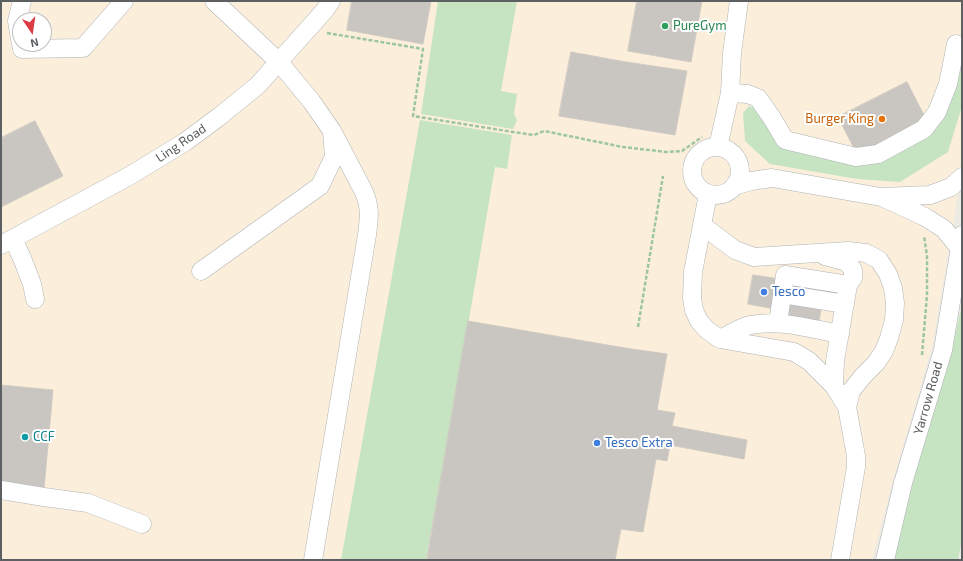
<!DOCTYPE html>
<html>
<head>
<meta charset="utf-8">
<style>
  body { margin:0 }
  #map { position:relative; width:963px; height:561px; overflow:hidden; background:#edeae4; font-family:"Exo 2",sans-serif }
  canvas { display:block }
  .frame { position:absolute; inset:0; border:2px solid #5c6063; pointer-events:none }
  .north { position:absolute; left:12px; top:12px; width:40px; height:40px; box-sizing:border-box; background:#fff; border:1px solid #bebfc1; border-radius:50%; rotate:167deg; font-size:11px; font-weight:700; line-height:16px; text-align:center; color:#5c6063 }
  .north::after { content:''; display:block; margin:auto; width:14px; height:18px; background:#db3c44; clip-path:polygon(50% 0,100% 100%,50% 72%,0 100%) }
</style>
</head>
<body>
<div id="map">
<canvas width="963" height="561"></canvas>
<div class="frame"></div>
<div class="north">N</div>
</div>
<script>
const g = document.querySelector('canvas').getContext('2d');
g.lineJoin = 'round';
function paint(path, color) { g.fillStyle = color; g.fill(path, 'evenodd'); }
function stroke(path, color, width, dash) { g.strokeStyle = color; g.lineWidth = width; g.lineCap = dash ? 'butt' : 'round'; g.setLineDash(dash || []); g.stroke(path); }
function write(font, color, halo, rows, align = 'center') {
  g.font = font + ' "Exo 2",sans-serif'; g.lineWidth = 4; g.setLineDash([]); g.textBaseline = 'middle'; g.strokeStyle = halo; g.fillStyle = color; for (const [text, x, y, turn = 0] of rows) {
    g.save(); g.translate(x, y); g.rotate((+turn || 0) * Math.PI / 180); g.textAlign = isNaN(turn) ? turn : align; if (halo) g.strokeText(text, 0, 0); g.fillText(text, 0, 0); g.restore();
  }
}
paint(new Path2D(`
  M1,1H962V167L951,238L932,347L893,480L872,560H1ZM20,20H44V44H20Z`), '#fbefdb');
paint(new Path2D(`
  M438,1H517L501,91L517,94L514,114L517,120L513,129L421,114Z
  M962,29V106L948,152L900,182L857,179L770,164L745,141L743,113L749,106L758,109L772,132L874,162L954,87Z
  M420,120L512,135L507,169L495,167L452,419L426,560H341Z
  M962,305V539L958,560H892L899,524L952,348Z`), '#c6e3c2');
const building = new Path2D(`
  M352,1H431L423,44L347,30Z
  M637,1H702L691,62L628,51Z
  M571,52L626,62L687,71L675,135L559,116Z
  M907,82L927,121L858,156L838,117Z
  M35,121L63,176L1,207V138Z
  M792,268L827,274L817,333L782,327Z
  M753,275L780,279L775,309L748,304Z
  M468,321L625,348L667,354L657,410L675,413L672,426L747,440L744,459L670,445L667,461L656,459L643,532L621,529L615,560H427Z
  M1,385L53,390L44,489L1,484Z`);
paint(building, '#c9c5c0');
stroke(building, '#d1cbc3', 1);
const minor = new Path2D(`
  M20,39L17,21L22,1
  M21,44L22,49L83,48L124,1
  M730,93L748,94L758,98L772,118L785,140L856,157L878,154L924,129L937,112L948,84L956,44
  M692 171a24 24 0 1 1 48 0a24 24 0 1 1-48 0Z
  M718,147L730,93L732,53L739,1
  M734,186L751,181L772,178L881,197L930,195L951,187L962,177
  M708,194L693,272L692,298L694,310L699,321L707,330L720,339L794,352L809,361L834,386L847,407L856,456V467L840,560
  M884,198L925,217L944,229L960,249
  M702,225L735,250L754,257L848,251L866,253L879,260L888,274L893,288L895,303L894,320L889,338L884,351L876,363L863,376L851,391L847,407
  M13,239L22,258L32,284L35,299
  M1,245L131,175L185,142L220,116L258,85L325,10L331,1
  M825,256L847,262L853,270V278L848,285L835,361L834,386
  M201,271L320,186L334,157L332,131L312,102L279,62L214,1
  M782,294L845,304
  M778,323L785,275L848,285
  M720,339C729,335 742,326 751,325C779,319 812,329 840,334
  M1,490L44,497L88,503L142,524
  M313,560L367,235C369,218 371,208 364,192L332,131
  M885,560L903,483L943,350L962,235`);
stroke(minor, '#afb2b5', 19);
stroke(new Path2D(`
  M327,33L423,49L413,116L513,132L534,135L544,131L623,147L666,152L682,151L702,137
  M638,327L663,176
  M922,355L927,295V256L924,236`), '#9dc5a3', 2.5, [4, 2]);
stroke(minor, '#fff', 18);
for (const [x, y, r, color] of [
  [665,26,4,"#2e9e5b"],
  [882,119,4,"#e8710a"],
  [764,292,4,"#3f7fe0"],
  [25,437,4,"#0f9aa8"],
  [597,443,4,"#3f7fe0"]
]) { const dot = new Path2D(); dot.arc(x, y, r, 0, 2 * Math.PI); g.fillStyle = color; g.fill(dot); stroke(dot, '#fff', 1.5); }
write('13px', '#27864d', '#fff', [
  ["PureGym",673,26]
], 'left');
write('13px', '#c56008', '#fff', [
  ["Burger King",874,119]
], 'right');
write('13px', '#5c6063', '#fff', [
  ["Ling Road",181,143,-34],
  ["Yarrow Road",928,398,-74]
]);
write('13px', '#366cbe', '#fff', [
  ["Tesco",772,292],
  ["Tesco Extra",605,443]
], 'left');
write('13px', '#0d838f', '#fff', [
  ["CCF",33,437]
], 'left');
</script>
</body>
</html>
